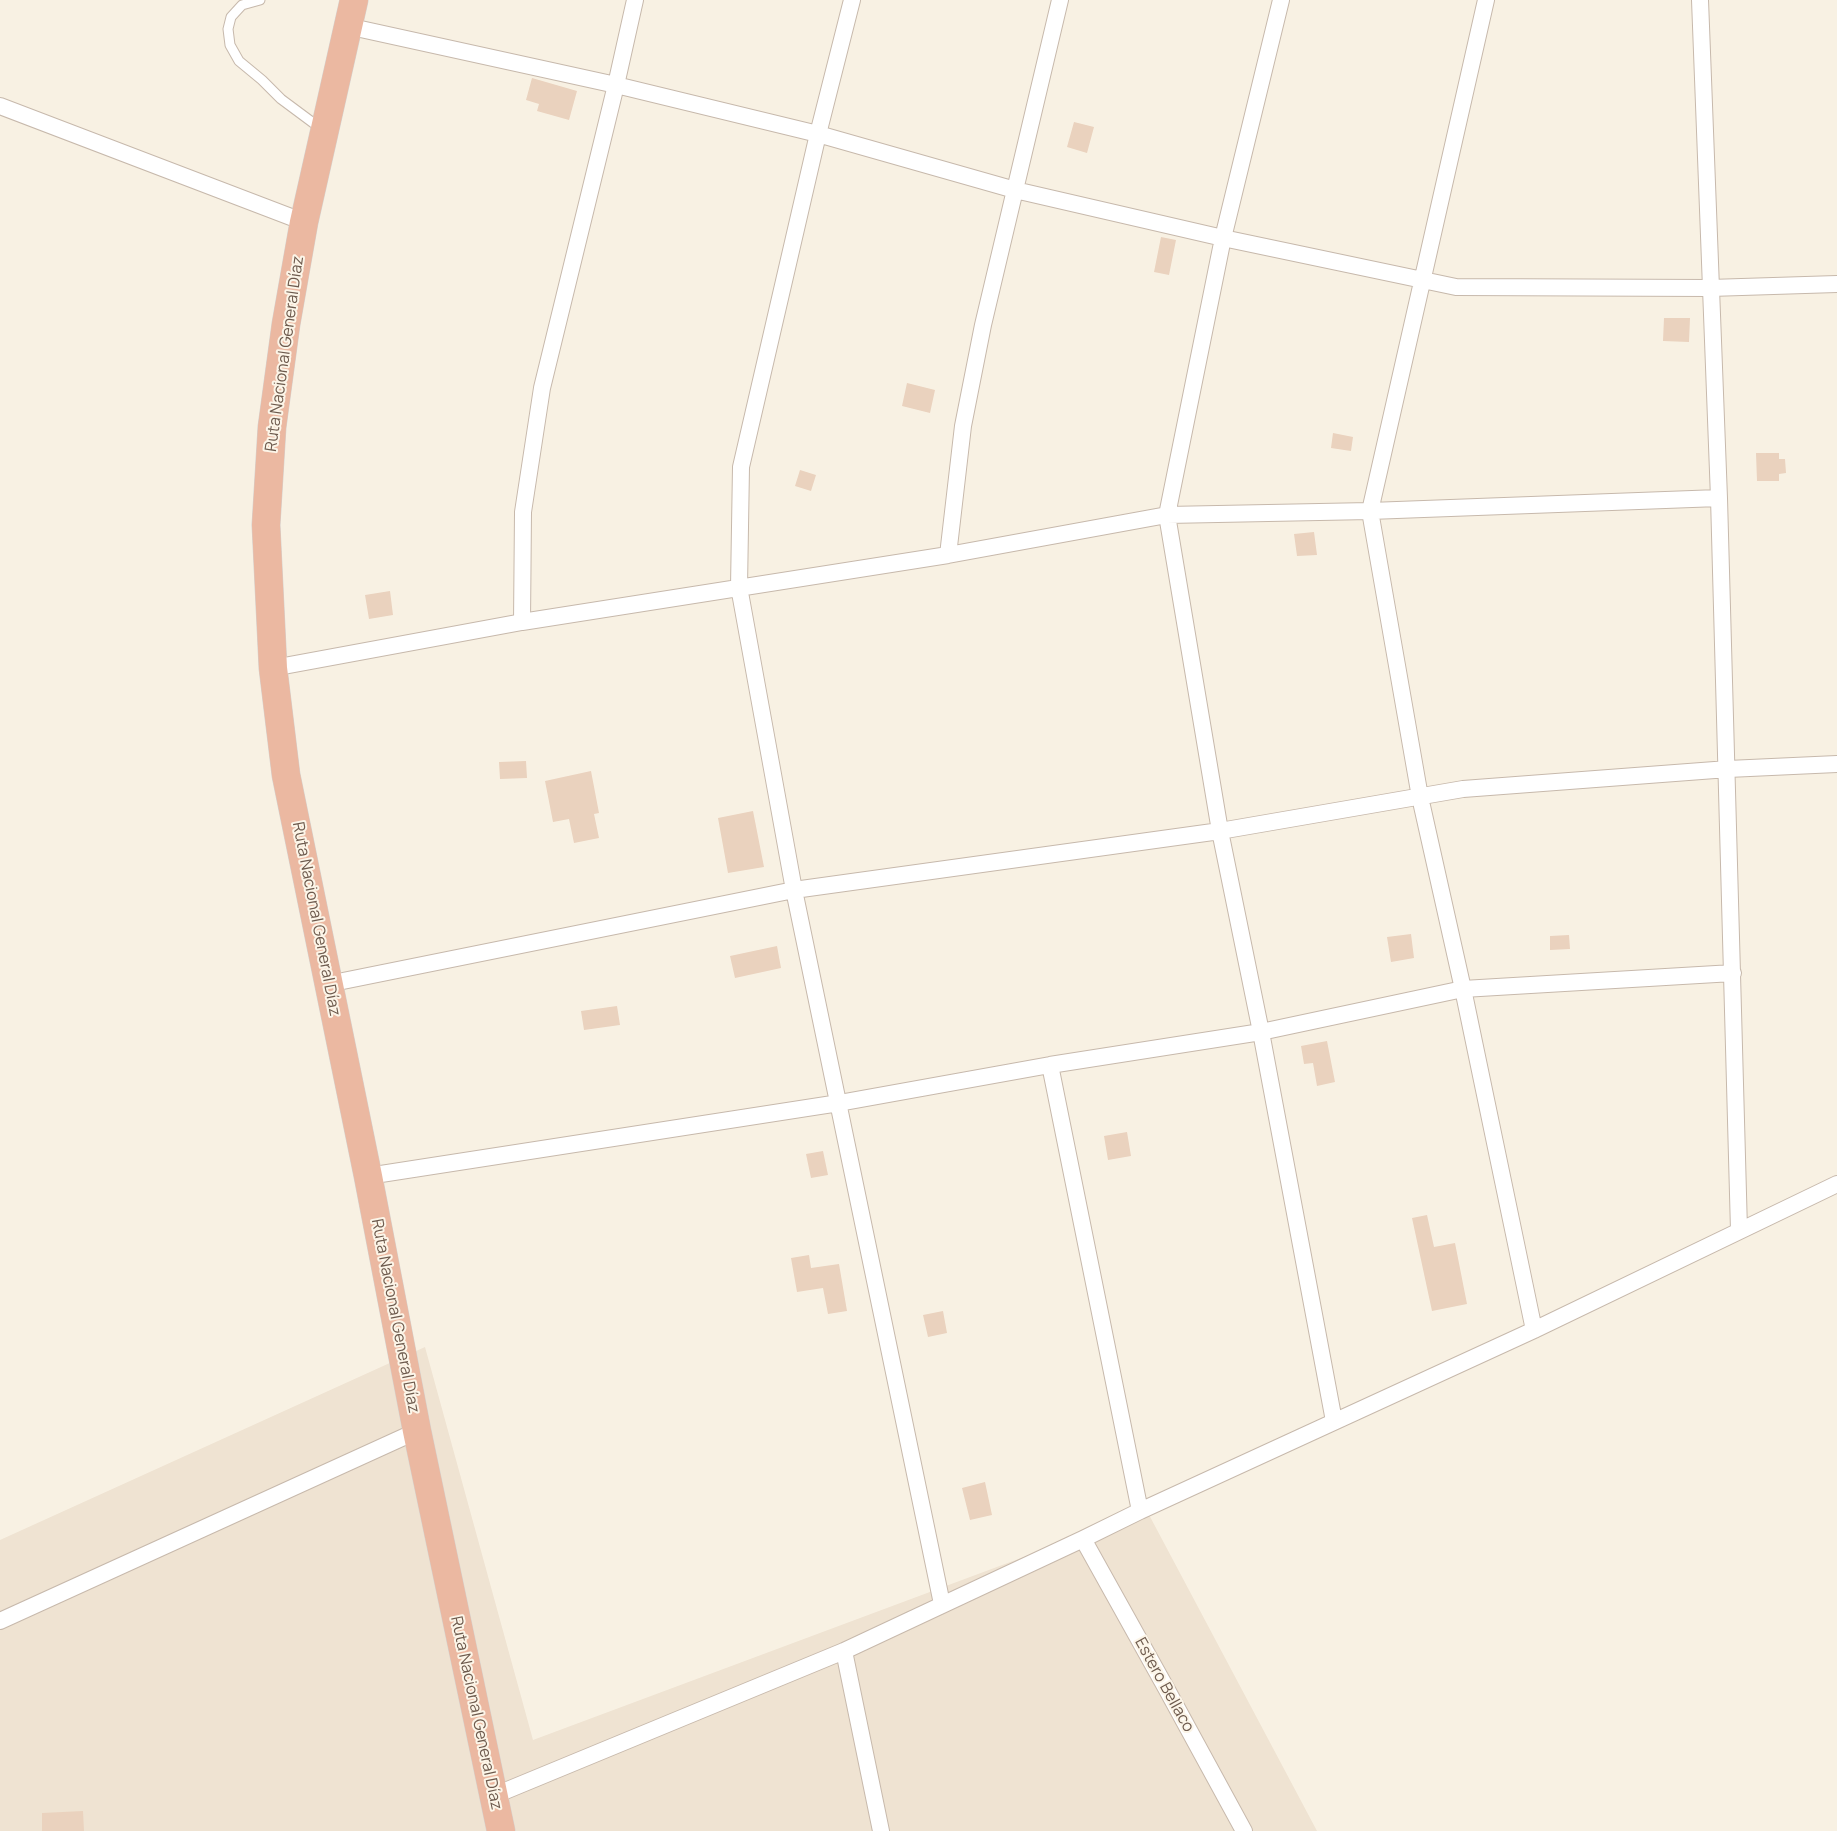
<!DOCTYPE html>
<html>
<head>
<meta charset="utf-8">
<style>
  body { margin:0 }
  canvas { display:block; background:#f8f1e3 }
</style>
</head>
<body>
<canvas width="1837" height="1831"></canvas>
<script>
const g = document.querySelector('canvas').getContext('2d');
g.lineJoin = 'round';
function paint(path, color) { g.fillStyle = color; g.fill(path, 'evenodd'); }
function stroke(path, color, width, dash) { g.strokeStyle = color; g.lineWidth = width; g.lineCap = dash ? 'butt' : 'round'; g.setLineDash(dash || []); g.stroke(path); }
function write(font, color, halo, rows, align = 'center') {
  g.font = font + ' Manrope,sans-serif'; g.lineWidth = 4; g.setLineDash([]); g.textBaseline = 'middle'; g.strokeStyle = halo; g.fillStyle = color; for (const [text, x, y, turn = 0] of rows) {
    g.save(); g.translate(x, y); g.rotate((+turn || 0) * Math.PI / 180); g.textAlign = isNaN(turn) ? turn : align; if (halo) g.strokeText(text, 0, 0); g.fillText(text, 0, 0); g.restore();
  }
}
paint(new Path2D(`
  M425,1347L533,1740L1147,1511L1317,1831H0V1540Z`), '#efe3d2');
paint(new Path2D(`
  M532,78L577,91L569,120L537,111L539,104L526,100Z
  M1074,122L1094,127L1087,153L1067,147Z
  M1161,237L1176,240L1169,275L1154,272Z
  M1664,318H1690L1689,342L1663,341Z
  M907,383L935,390L930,413L902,406Z
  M1333,433L1353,437L1351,451L1331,448Z
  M1756,453H1779V459H1785L1786,473L1779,474V481H1757Z
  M800,470L816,475L811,491L795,486Z
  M1314,532L1317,555L1297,556L1294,534Z
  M390,591L393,615L369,619L365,595Z
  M526,761L527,778L500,779L499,762Z
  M591,771L599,813L594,814L599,838L574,843L569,819L553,822L545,781Z
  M753,811L764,867L728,873L718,818Z
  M1411,934L1414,958L1391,962L1387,937Z
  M1569,935L1570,949L1550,950V936Z
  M777,946L781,968L735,978L730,956Z
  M617,1006L620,1025L584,1030L581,1011Z
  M1327,1041L1335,1082L1317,1086L1313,1063L1304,1064L1301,1046Z
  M1127,1132L1131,1156L1108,1160L1104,1136Z
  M823,1151L828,1175L811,1178L806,1154Z
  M1427,1215L1434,1247L1455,1243L1467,1304L1432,1311L1412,1218Z
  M809,1255L811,1268L839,1264L847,1311L828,1314L823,1288L797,1292L791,1258Z
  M943,1311L947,1333L928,1337L923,1315Z
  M985,1482L992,1515L970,1520L962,1488Z
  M83,1811L84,1831H42V1813Z`), '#ead2be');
const lane = new Path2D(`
  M260,0L242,5L231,17L228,29L230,45L239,61L262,80L281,99L320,128`);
const street = new Path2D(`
  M852,0L818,134L741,467L739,587L794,890L942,1604
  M1281,0L1223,238L1167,515L1220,831L1261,1032L1334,1421
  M1486,0L1370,511L1420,797L1463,989L1534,1330
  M1700,0L1719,498L1739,1230
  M347,26L616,85L818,134L1015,190L1223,238L1456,287L1710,288L1837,284
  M0,106L304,222
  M948,555L963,426L983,325L1060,0
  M522,622L523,512L542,388L616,85L635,0
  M273,668L522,622L948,555L1167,515L1370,511L1719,498
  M328,984L794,890L1220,831L1463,789L1728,769L1837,764
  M1050,1065L1140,1511
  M368,1176L839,1103L1050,1065L1261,1032L1463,989L1733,973
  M1083,1539L1166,1688L1244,1831
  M0,1621L417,1431
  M844,1651L881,1831
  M493,1796L844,1651L1083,1539L1140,1511L1534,1330L1837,1184`);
const highway = new Path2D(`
  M354,0L304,222L286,324L272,427L266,525L273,668L286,775L368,1176L417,1431L501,1831`);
stroke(lane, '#c7b9ac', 11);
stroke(street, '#c7b9ac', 18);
stroke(highway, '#d6d1cd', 29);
stroke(lane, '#fff', 9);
stroke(street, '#fff', 16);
stroke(highway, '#ebb8a1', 28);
write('16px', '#6d5a4d', '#fcf5e8', [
  ["Ruta Nacional General Díaz",285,354,-82],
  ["Ruta Nacional General Díaz",316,919,79],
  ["Ruta Nacional General Díaz",395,1316,79],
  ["Estero Bellaco",1164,1685,61],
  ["Ruta Nacional General Díaz",476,1713,78]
]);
</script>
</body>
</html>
